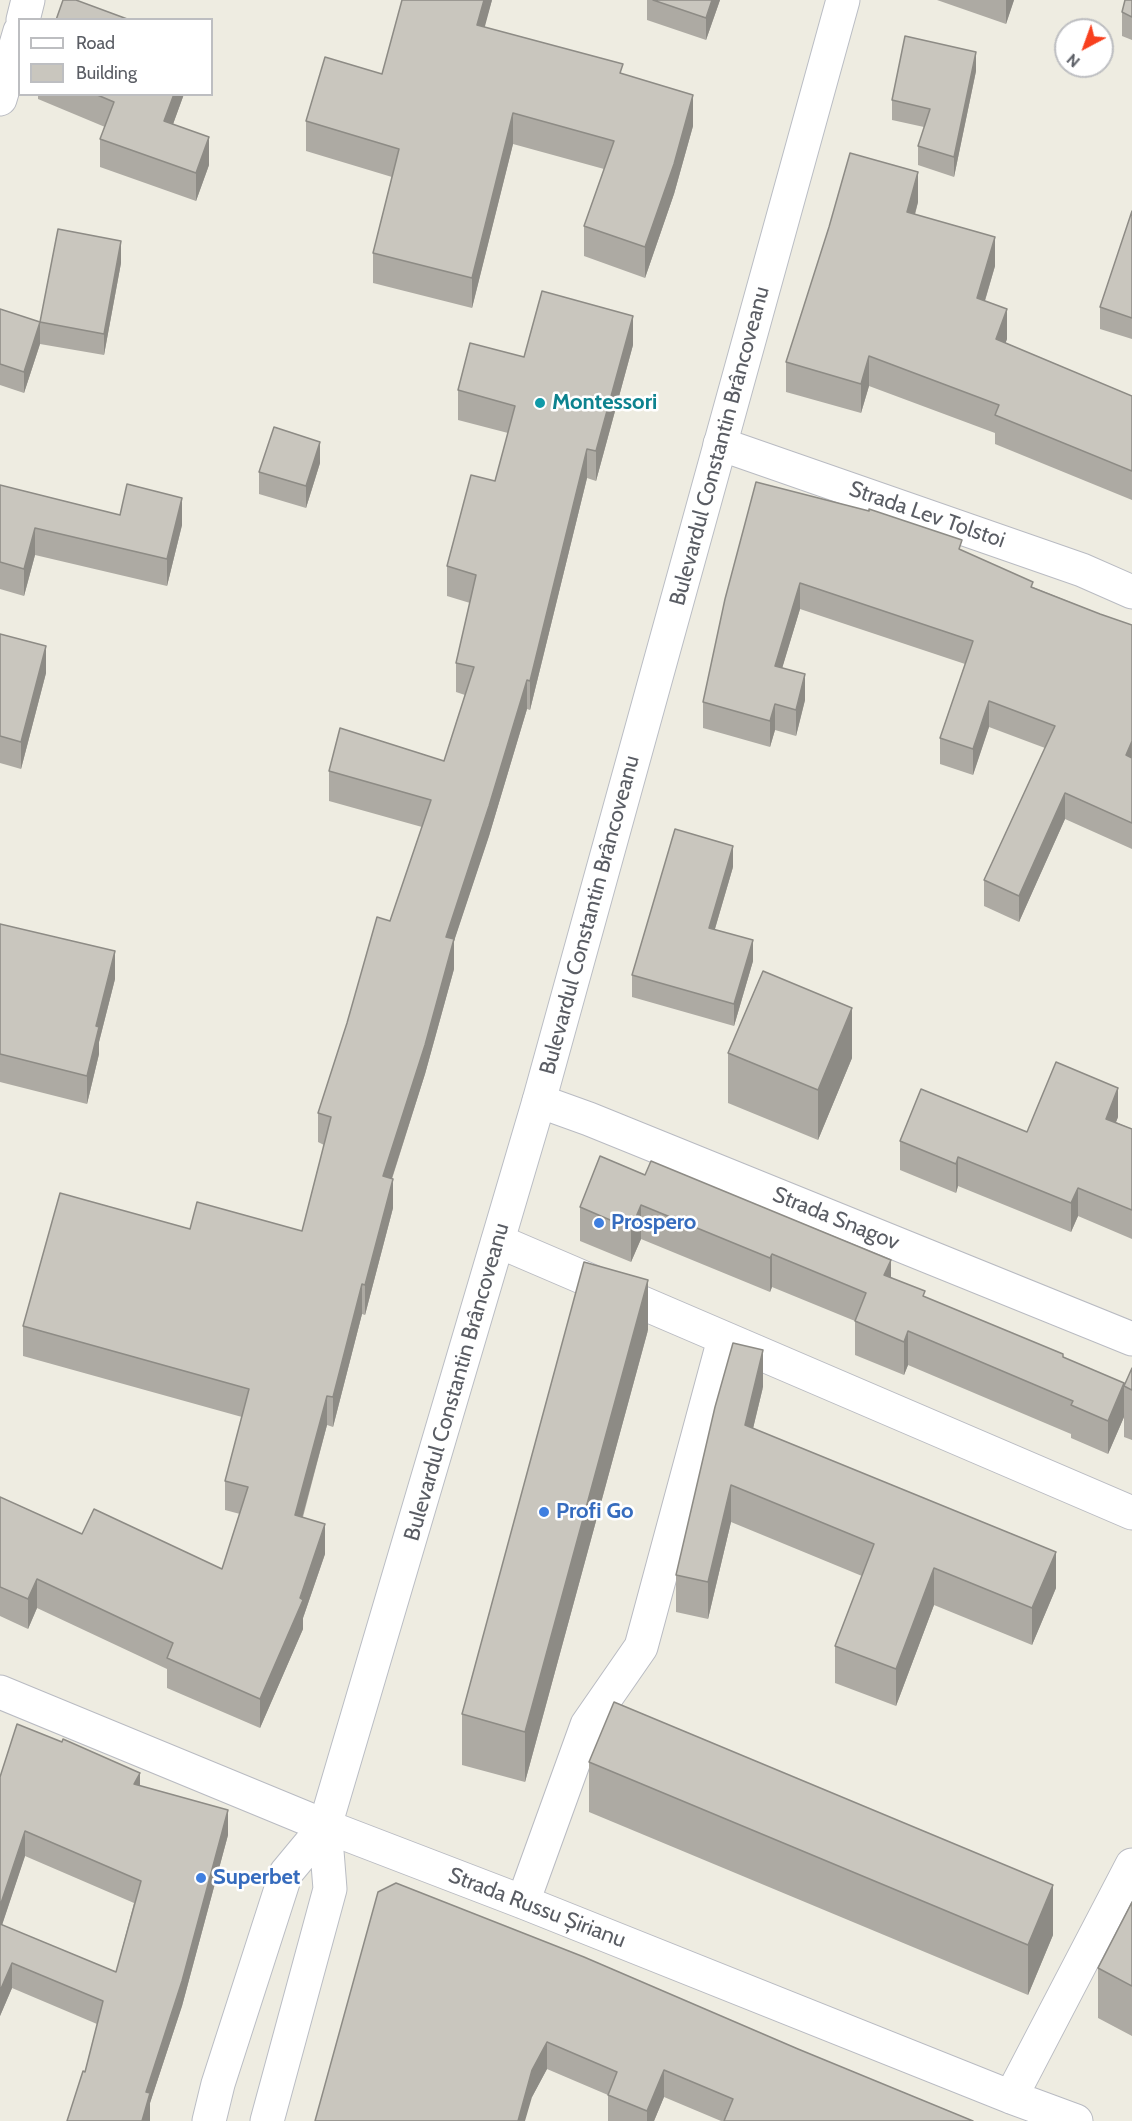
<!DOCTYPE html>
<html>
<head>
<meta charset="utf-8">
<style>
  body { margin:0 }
  #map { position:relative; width:1132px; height:2121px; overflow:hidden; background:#eeece1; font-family:Cabin,sans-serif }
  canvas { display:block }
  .legend { position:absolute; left:18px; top:18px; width:195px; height:78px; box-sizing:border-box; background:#fff; border:2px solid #bdbec1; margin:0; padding:8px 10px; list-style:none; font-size:18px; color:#5a5d64 }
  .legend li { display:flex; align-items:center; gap:12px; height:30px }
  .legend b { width:30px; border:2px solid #bdbec1 }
  .north { position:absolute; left:1054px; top:18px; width:60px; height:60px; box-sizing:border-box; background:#fff; border:2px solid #bdbec1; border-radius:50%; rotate:221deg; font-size:16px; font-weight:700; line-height:24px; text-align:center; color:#5a5d64 }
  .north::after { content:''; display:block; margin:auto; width:21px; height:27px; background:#f8401e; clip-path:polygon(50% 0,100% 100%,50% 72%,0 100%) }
</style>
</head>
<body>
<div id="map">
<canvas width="1132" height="2121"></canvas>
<ul class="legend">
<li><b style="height:8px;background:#fff"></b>Road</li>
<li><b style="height:16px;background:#c9c6be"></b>Building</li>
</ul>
<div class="north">N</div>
</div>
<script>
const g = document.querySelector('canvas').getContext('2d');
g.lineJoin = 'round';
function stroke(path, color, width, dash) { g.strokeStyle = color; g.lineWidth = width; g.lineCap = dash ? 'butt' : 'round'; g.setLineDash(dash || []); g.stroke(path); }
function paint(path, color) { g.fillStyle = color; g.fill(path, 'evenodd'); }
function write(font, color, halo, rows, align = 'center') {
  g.font = font + ' Cabin,sans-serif'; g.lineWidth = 5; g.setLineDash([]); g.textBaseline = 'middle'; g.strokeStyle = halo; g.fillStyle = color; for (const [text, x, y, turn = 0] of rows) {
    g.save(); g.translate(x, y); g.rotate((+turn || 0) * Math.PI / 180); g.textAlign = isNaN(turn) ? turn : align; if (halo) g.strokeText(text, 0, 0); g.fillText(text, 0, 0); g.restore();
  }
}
const street = new Path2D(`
  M23,20L28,0
  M0,99L20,31
  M720,444L1082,570L1132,592
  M539,1101L589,1119L1132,1339
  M498,1241L1132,1513
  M0,1692L325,1826L523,1902L1011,2097L1076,2121
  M523,1902L587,1725L641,1647L724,1339
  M1011,2097L1132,1865`);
const secondary = new Path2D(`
  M209,2121L218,2084L286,1873L325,1826
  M267,2121L330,1889L325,1826L539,1101L843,0`);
stroke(street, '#b9bbc2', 35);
stroke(secondary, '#babdc4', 35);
stroke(street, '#fff', 33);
stroke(secondary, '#fff', 33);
paint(new Path2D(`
  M492,0L484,27L623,74L693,126L674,194L645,278L584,256V226L604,169L513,144L472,308L373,283V253L392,177L306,151V121L382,74Z
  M647,0H720L706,40L647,20Z
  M937,0H1014L1006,24Z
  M1132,0V40L1122,36V12Z
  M976,71L954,177L918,165V146L924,127L892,120V100Z
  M38,94H184L173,124L209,165L196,201L100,167V139L105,127L38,99Z
  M918,202L915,215L995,266L985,301L1007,339L1005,343L1132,396V500L995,444V433L869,386L861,413L786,392V362L829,227Z
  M1132,211V339L1100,329V307Z
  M121,263L104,355L40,344L24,393L0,385V309L40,322Z
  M633,345L596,481L587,478L530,710L527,709L489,836L454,941V969L425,1074L392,1179L393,1208L365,1315L362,1314L333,1427L327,1425L303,1517L325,1554L303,1618V1629L260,1728L167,1688V1669L37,1608L28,1629L0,1616V1497L82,1534L222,1569L240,1514L225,1510V1481L242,1417L23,1356V1326L190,1229L302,1231L324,1145L318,1142V1113L390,921L422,827L329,801V771L444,761L465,695L456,692V663L470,603L447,596V566L495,481L508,433L458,420V390L524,357Z
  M320,463L306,508L259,494V472Z
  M756,482L962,551L1033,587L1100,614L1132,625V849L1065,819L1019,922L984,906V880L1045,748L989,727L973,775L940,764V738L965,664L800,609L782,668L805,700L796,736L775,730L770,747L703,728V702Z
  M0,485L120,515L182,525L167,586L35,555L24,596L0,589Z
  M0,634L46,673L21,769L0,763Z
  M733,867L715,929L753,961L734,1026L632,997V975Z
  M0,924L115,979L99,1042V1054L87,1104L0,1082Z
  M728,1053L852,1058L818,1140L728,1103Z
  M1118,1117L1116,1122L1132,1129V1239L1078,1216L1071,1232L958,1186L956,1193L900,1170V1141L1027,1132Z
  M600,1156L891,1277L925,1297L1063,1357L1124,1417L1108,1454L1071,1438V1434L908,1365L904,1375L855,1355V1321L772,1287L770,1292L641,1239L631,1262L580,1241V1207Z
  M648,1330L525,1782L462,1765V1714Z
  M1132,1368V1440L1124,1437V1386Z
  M763,1387L753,1428L1056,1588L1032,1645L934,1605L896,1706L835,1683V1646L862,1576L731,1522L708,1619L676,1612V1575Z
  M589,1762L1053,1935L1028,1995L589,1812Z
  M0,1777L140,1786L228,1835L182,2006L150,2103V2118L85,2072L97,2024L12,1988L0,2016ZM25,1856L134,1903L116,1972L2,1925Z
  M378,1892L798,2049L973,2121H721L664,2097L654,2121H608V2095L547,2069L532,2097Z
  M1132,1902V2036L1098,2018V1968Z`), '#adaaa3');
paint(new Path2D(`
  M484,0H492L477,56V25Z
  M712,0H720L706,40V18Z
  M1006,0H1014L1006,24Z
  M976,52V71L954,177V157Z
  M174,94H184L164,149V121Z
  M693,95V126L674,194L645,278V247Z
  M513,113V144L472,308V278Z
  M209,137V165L196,201V173Z
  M918,172V202L907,242V212Z
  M995,237V266L977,327V298Z
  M121,241V263L104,355V334Z
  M1007,309V339L996,369V339Z
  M633,316V345L596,481V451Z
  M40,322V344L24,393V372Z
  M869,356V386L861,413V384Z
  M320,442V463L306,508V486Z
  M587,449V478L530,710V681Z
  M182,498V525L167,586V559Z
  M35,528V555L24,596V569Z
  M800,583V609L775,692V666Z
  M46,646V673L21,769V742Z
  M805,674V700L796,736V710Z
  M527,680V709L489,836L454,941V969L425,1074L383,1206V1176L446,937Z
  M989,701V727L973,775V749Z
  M775,704V730L770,747V721Z
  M1132,741V767L1126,755Z
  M1065,793V819L1019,922V896Z
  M733,846V867L709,949V928Z
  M753,940V961L734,1026V1004Z
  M115,951V979L99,1042V1054L87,1104V1076L96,1026Z
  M852,1008V1058L818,1140V1090Z
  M1118,1088V1117L1106,1147V1119Z
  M958,1157V1186L956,1193V1164Z
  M393,1179V1208L365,1315V1285Z
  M1078,1188V1216L1071,1232V1203Z
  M641,1205V1239L631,1262V1229Z
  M772,1254V1287L770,1292V1258Z
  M891,1260V1294L884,1275Z
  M648,1280V1330L525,1782V1732Z
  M362,1284V1314L333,1427V1397Z
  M908,1331V1365L904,1375V1342Z
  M763,1350V1387L745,1462V1425Z
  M1124,1383V1417L1108,1454V1421Z
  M327,1396V1425L295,1544V1515Z
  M731,1485V1522L708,1619V1582Z
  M325,1524V1554L303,1618V1629L260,1728V1699L300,1598Z
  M1056,1552V1588L1032,1645V1608Z
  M934,1568V1605L896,1706V1669Z
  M37,1579V1608L28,1629V1599Z
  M140,1773V1798L134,1784Z
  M228,1810V1835L182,2006L150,2103V2121H142L146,2092Z
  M25,1831V1856L0,1931V1906Z
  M1053,1885V1935L1028,1995V1945Z
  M12,1963V1988L0,2016V1991Z
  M547,2042V2069L532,2097L525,2121H518L532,2070Z
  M664,2070V2097L654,2121H647V2111Z`), '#8d8b85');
const building = new Path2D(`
  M63,0H76L130,20H56Z
  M402,0H484L477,25L623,64L620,73L693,95L674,164L645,247L584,226L614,141L513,113L472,278L373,253L399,149L306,121L325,57L382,74Z
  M653,0H712L706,18Z
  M1125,0H1132V17L1122,12Z
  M905,36L976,52L954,157L918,146L930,109L892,100Z
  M95,94H174L164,121L209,137L196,173L100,139L114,102Z
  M850,153L918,172L907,212L995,237L977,298L1007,309L996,339L1132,396V471L995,415L999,405L869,356L861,384L786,362L829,227Z
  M1132,211V318L1100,307Z
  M58,229L121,241L104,334L40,322Z
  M542,291L633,316L596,451L587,449L530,681L527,680L489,806L446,937L454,939L425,1045L383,1176L393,1179L365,1285L362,1284L333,1397L327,1396L295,1515L325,1524L300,1598L303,1600L260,1699L167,1658L173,1643L37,1579L28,1599L0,1587V1497L82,1534L94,1509L222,1569L248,1487L225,1481L249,1389L23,1326L60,1193L190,1229L197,1202L302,1231L331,1117L318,1113L347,1023L377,917L390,921L431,800L329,771L340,728L444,761L474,667L456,663L476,575L447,566L471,475L495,481L515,406L458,390L470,343L524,357Z
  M0,309L40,322L24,372L0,364Z
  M274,427L320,442L306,486L259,472Z
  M756,482L869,511V509L962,540L959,549L1033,582L1031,587L1100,614L1132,625V741L1126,755L1132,758V823L1065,793L1019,896L984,880L1055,726L989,701L973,749L940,738L973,641L800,583L775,666L805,674L796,710L775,704L770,721L703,702L725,599Z
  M127,484L182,498L167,559L35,528L24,569L0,562V485L120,515Z
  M0,634L46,646L21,742L0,736Z
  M675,829L733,846L709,928L753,940L734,1004L632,975Z
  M0,924L115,951L96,1026L99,1027L87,1076L0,1054Z
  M763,971L852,1008L818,1090L728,1053Z
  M1056,1062L1118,1088L1106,1119L1132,1129V1210L1078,1188L1071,1203L958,1157L956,1164L900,1141L921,1089L1027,1132Z
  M600,1156L645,1175L651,1161L891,1260L884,1275L925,1291L923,1296L1063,1354V1357L1124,1383L1108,1421L1071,1405L1073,1401L908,1331L904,1342L855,1321L866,1293L772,1254L770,1258L641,1205L631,1229L580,1207Z
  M584,1262L648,1280L525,1732L462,1714Z
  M733,1343L763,1350L745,1425L1056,1552L1032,1608L934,1568L896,1669L835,1646L874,1544L731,1485L708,1582L676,1575L715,1407Z
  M1132,1368V1390L1124,1386Z
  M614,1702L1053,1885L1028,1945L589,1762Z
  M17,1724L62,1742L63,1739L140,1773L134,1784L228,1810L182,1981L146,2092L150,2093L142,2121H67L83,2071L85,2072L103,2001L12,1963L0,1991V1924L116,1972L141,1881L25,1831L0,1906V1777Z
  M396,1883L584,1957L798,2049L973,2121H724L733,2099L664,2070L647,2111L608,2095L617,2072L547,2042L532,2070L518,2121H315L378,1892Z
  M1132,1902V1986L1098,1968Z`);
paint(building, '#c9c6be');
stroke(building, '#8d8b85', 1.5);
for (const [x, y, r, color] of [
  [540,403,6,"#0f9aa8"],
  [599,1223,6,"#3f7fe0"],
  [544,1512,6,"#3f7fe0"],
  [201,1878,6,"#3f7fe0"]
]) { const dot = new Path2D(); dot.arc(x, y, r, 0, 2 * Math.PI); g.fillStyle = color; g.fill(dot); stroke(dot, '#fff', 2); }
write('bold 22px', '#0d838f', '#fff', [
  ["Montessori",552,403]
], 'left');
write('22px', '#5a5d64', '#fff', [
  ["Bulevardul Constantin Brâncoveanu",720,446,-75],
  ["Strada Lev Tolstoi",927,515,19],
  ["Bulevardul Constantin Brâncoveanu",590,915,-75],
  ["Strada Snagov",836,1219,22],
  ["Bulevardul Constantin Brâncoveanu",457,1382,-74],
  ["Strada Russu Șirianu",537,1908,21]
]);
write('bold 22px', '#366cbe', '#fff', [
  ["Prospero",611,1223],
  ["Profi Go",556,1512],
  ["Superbet",213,1878]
], 'left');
</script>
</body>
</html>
